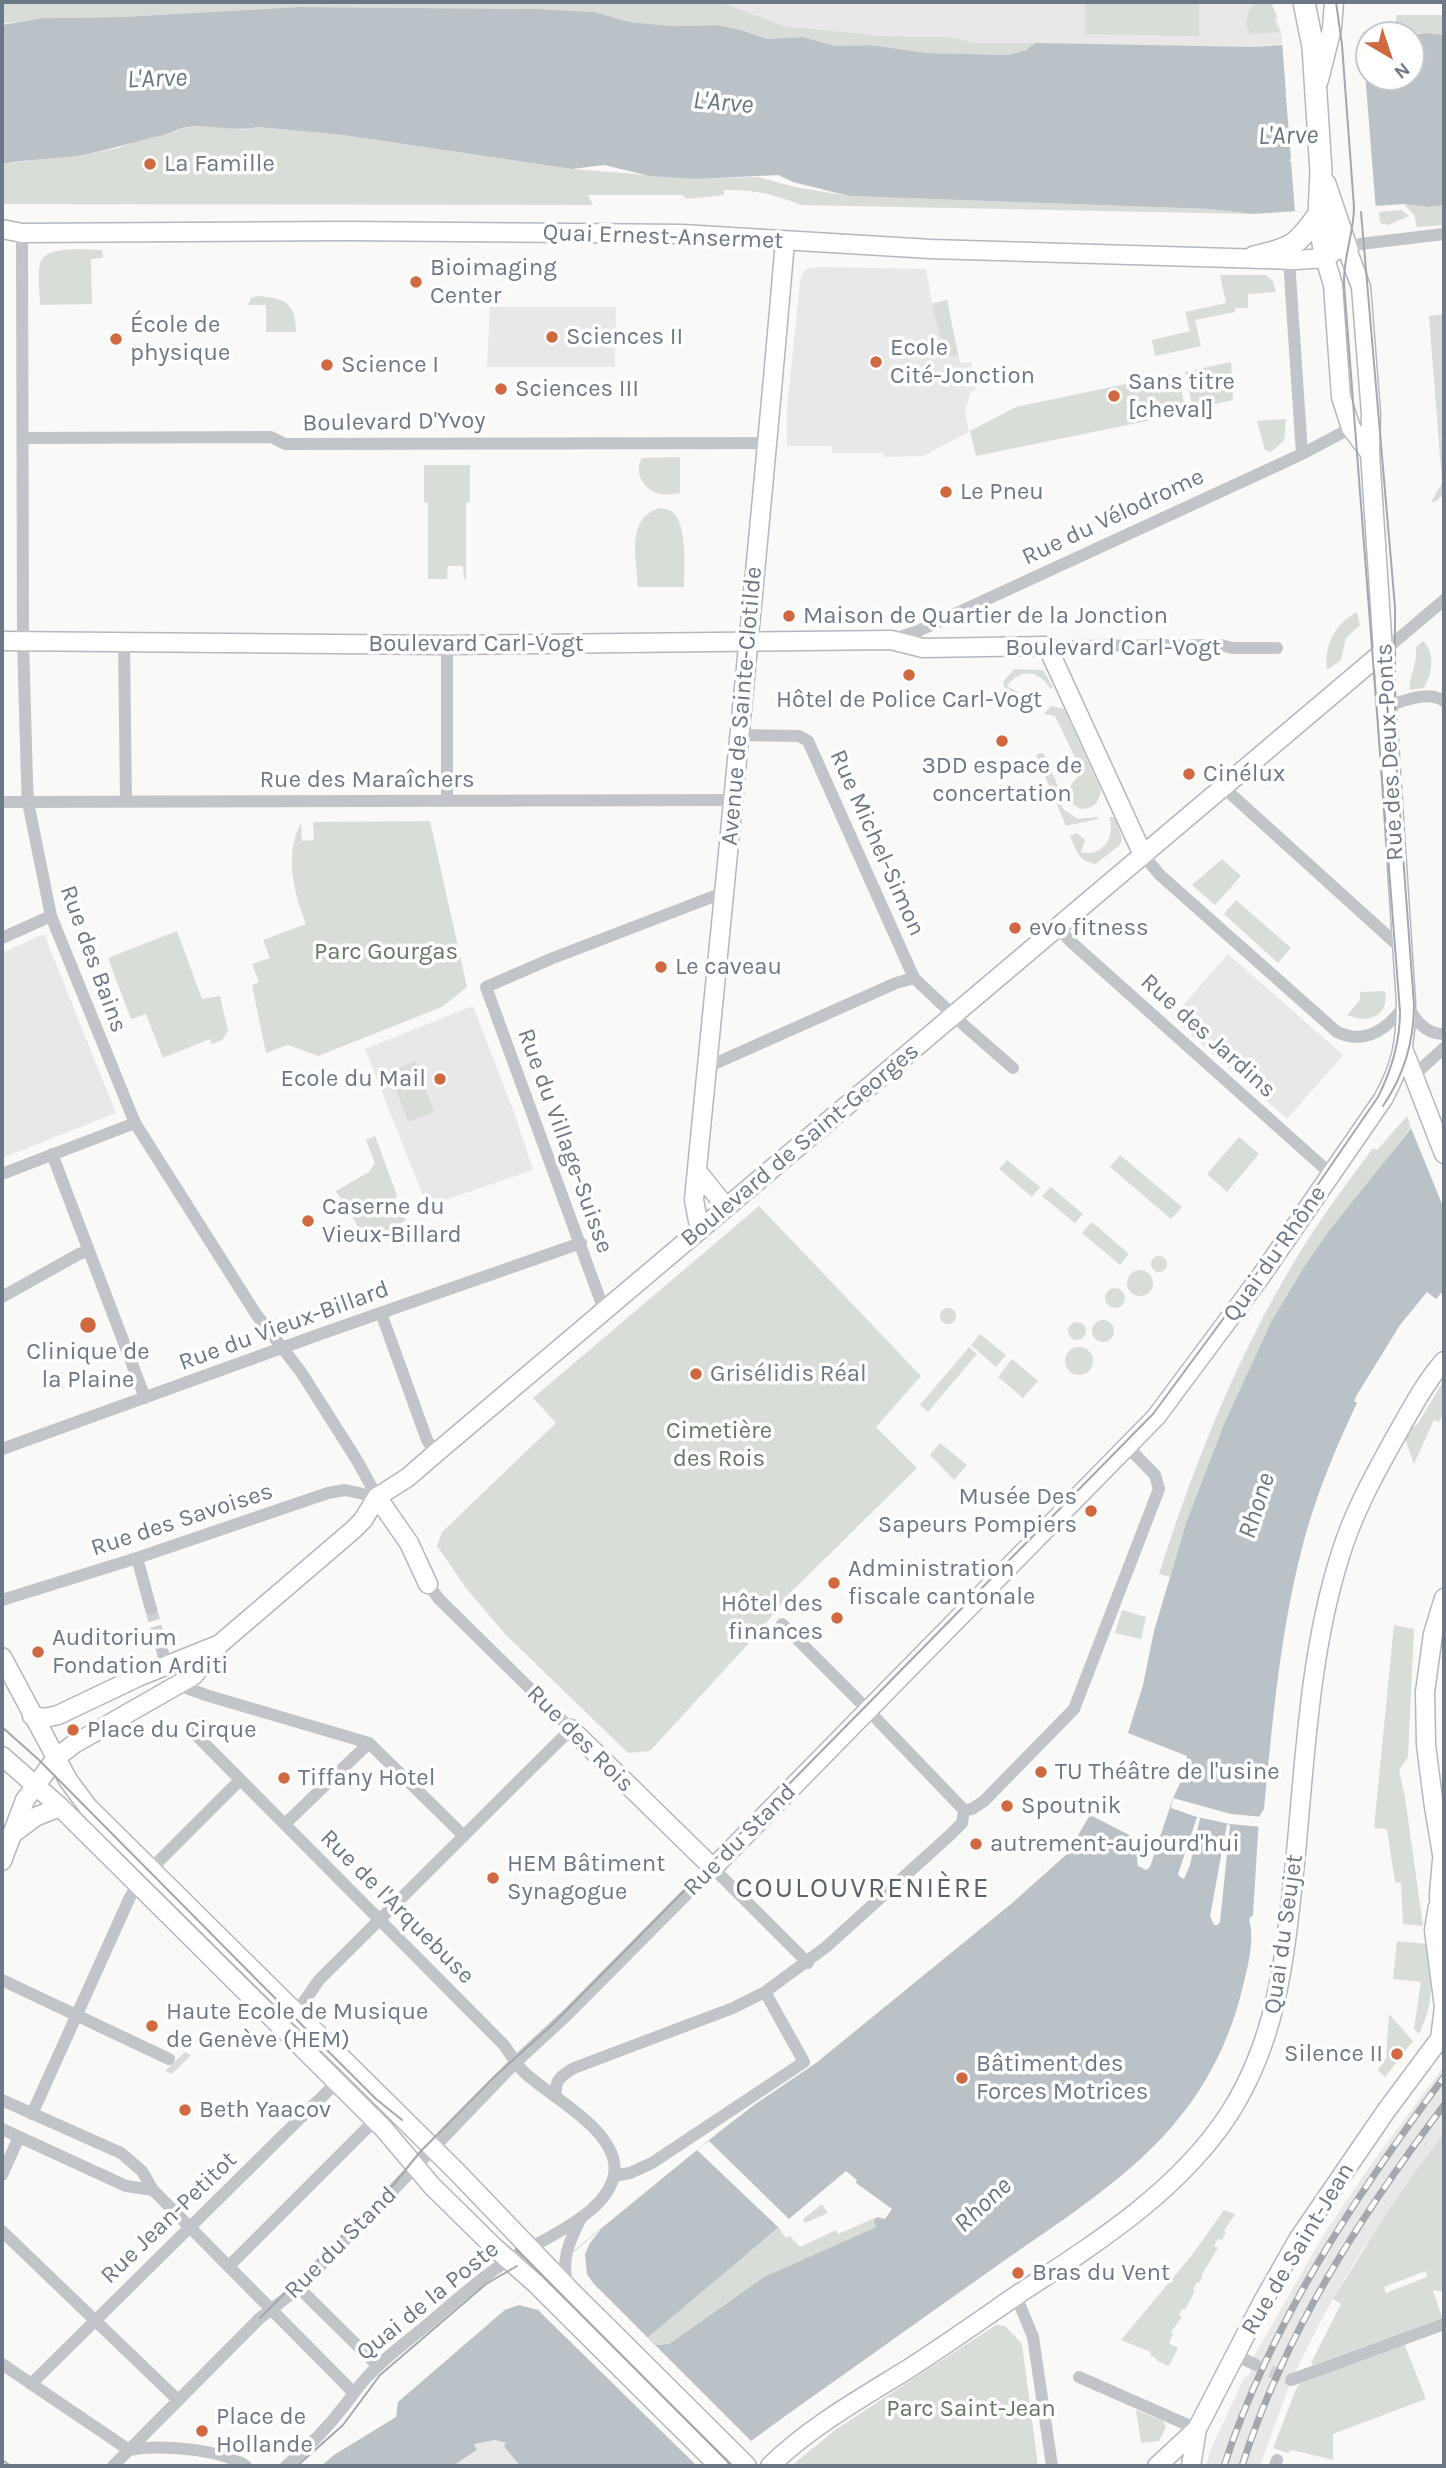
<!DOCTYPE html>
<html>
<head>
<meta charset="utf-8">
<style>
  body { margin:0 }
  #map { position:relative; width:1446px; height:2468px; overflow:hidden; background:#f9f9f7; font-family:Karla,sans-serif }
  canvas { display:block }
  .frame { position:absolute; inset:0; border:4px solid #6c7885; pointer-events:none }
  .north { position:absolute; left:1355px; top:21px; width:70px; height:70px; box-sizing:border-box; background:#fff; border:2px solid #c4c9ce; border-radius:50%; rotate:141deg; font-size:19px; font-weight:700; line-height:28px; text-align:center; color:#6c7885 }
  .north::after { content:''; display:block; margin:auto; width:24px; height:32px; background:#d06940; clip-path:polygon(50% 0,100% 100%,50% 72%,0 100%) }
</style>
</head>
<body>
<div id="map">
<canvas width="1446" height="2468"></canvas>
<div class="frame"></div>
<div class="north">N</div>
</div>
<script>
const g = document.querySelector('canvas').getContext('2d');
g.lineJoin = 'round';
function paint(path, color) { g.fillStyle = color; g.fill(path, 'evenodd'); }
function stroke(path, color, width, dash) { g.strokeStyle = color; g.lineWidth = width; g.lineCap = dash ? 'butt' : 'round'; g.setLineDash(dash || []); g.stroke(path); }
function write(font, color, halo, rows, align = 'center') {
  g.font = font + ' Karla,sans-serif'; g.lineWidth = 7; g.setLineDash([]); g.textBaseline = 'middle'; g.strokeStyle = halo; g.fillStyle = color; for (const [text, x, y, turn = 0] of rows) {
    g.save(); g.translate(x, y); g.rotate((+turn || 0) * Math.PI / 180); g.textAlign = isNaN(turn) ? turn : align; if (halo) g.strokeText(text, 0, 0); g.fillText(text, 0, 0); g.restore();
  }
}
paint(new Path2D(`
  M720,2H1270L1281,31L1283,44L1255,47L976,43L949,37L883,36L784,26Z
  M820,267L926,269L932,303L947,300L960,363L971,362L976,390L971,391L965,411L969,432L923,456L884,457L883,453H832L831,446H787V409L800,282L804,271L810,268Z
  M490,307H616L615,367H487Z
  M44,934L116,1113L2,1158V953Z
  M1228,954L1343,1055L1287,1119L1172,1018Z
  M473,1006L513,1110L533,1170L427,1206L365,1049Z
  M1444,2066V2132L1356,2259L1325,2313L1291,2380L1260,2466H1206L1211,2449L1244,2378L1249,2375L1254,2364V2356L1324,2234L1372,2163Z
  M495,2440L506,2443L505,2446L520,2466H453L477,2451L474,2444Z`), '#e7e8e7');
paint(new Path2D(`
  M2,2H720L784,26L883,36L949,37L976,43H1035L1026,50L1008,55L928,53L870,45L835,46L803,37L767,39L741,30L717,25L671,26L630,22L594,12L539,9L298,7L122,17L42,18L2,24Z
  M1085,2H1199V36L1085,34Z
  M1257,2H1271L1277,16L1274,20L1280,32L1250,34L1246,24L1249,10Z
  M1396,15H1444V35L1426,33L1369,35V38H1363L1362,32L1396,28Z
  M215,125L245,130L258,127L343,135L572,169L697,179L758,177L795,187L849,196L1210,209L1253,214L801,205C774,194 753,189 724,190V195L687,199L682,195H588L593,205L2,204V164L89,154L118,148L153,135L169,134L182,128Z
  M1404,204L1429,207L1444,205V225L1417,227L1414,215Z
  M1402,210L1409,216L1388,225L1380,223L1379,212Z
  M102,250L103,258L91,259L92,304L40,305C40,292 37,277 40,264C44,244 87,250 102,250Z
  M1220,275H1266L1273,281L1276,292L1248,294V308H1235V312L1195,320L1201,346L1155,356L1152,340L1190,331L1185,312L1226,303Z
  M258,296C284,298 296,302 296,332H266V305H248L251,298Z
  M947,300L958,355L945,357L932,304Z
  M1444,314V435L1441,438L1444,442V493C1440,497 1437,503 1431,502L1442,483L1429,316Z
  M1231,362L1233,400L1193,409L1185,372Z
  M1178,373L1186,413L976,456L970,431L1016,407Z
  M1286,419L1284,441L1271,452L1265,450L1257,421Z
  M680,457V493C674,494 667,495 661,494C644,491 633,472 642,458Z
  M424,465H470V502L466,503V579H464L463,566H448L447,579H428V503L424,502Z
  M660,508C663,509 667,509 671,511C688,522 684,568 684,587H638C637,559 625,518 660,508Z
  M1357,612L1360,625L1346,638L1341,660L1327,670C1324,644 1335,624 1357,612Z
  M1423,641C1436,653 1432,673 1424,688L1410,690C1408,677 1418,666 1416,647Z
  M1014,669L1043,670L1053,687L1050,689C1040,670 1020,668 1007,686L1018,692V702L1010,706L1003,682Z
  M1051,706L1064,709L1101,790C1099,803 1093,809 1081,809C1058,798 1070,785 1082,772L1055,716L1044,714Z
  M1040,753L1044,754L1058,786L1059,802L1064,810L1078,819L1097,817L1098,819L1066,826L1036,755Z
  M1109,817H1115L1122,838L1120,845L1096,864C1079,862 1076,850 1070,836L1077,833L1085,840L1081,852C1103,858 1116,836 1109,817Z
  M430,821L467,987L442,1007L318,1056L288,1045L266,1053L252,985L259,982L252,964L270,958L263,940L306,924C294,893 284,854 301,823L302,841L314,840L313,823L315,822Z
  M1222,859L1241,876L1215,905L1192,885Z
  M1236,900L1291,948L1278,963L1224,914Z
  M177,931L202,999L220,996L228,1031L222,1040L212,1044L210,1039L163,1058L146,1014L131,1019L108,958Z
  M1385,991C1390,1017 1367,1024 1347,1015L1360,1000V992Z
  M416,1061L434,1112L408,1122L389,1071Z
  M1407,1116L1411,1127L1304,1267L1271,1322L1224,1424L1187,1520L1170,1577L1159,1574C1191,1474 1231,1371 1283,1281C1309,1234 1341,1191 1373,1148L1377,1150Z
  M375,1136L397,1195L395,1199L406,1220L369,1244L336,1191L369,1172L375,1163L366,1140Z
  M1239,1137L1259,1154L1227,1192L1207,1174Z
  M1120,1155L1182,1207L1171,1219L1110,1167Z
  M1007,1160L1040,1187L1032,1197L999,1169Z
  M1051,1187L1083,1214L1075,1223L1042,1196Z
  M759,1206L921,1376L876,1427L917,1468L787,1596L761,1630L650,1751L628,1753L505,1634L466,1588L437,1546L442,1532L556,1423L533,1398Z
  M1092,1222L1129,1254L1120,1265L1082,1233Z
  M1151 1264a8 8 0 1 1 16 0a8 8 0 1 1-16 0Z
  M1127 1283a13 13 0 1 1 26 0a13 13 0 1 1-26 0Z
  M1105 1298a10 10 0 1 1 20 0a10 10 0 1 1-20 0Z
  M940 1316a8 8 0 1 1 16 0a8 8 0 1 1-16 0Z
  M1092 1331a11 11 0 1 1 22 0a11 11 0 1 1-22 0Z
  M1068 1331a9 9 0 1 1 18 0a9 9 0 1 1-18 0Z
  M980,1334L1006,1355L996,1367L971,1345Z
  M1065 1361a14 14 0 1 1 28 0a14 14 0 1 1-28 0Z
  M969,1347L977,1354L928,1412L920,1405Z
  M1012,1359L1038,1381L1023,1398L998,1377Z
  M1444,1380V1411L1439,1422L1434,1420L1414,1464L1405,1438L1409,1430L1417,1425Z
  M940,1443L967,1465L954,1480L930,1455Z
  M1122,1610L1146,1617L1141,1639L1115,1633Z
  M1394,1625L1414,1629L1408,1757L1399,1770L1405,1797L1423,1926L1403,1924L1401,1883L1395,1882L1387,1829L1374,1828Z
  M1397,1941L1427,1944C1431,1981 1436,1999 1419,2034L1414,2029L1421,1982L1393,1979Z
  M1389,2014L1413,2041L1385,2077L1378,2070L1386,2058Z
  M185,2052L191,2055L172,2074L165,2071Z
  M1444,2132V2292L1433,2290L1442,2318L1313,2365L1311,2363L1341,2304L1333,2299L1389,2209ZM1426,2271L1427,2277L1386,2293L1384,2287Z
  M822,2204L828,2213L805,2223L803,2219Z
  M1224,2210L1235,2214L1224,2231L1226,2232L1222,2240L1218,2239L1214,2246L1218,2248L1202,2274L1203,2275L1199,2283L1197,2282L1193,2290L1195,2291L1185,2310L1182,2309L1179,2315L1182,2317L1171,2332L1173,2334L1169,2343L1178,2348L1169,2366L1156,2360V2358L1150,2355L1151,2352L1121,2340L1192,2255Z
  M877,2217L875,2221L876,2227L764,2277L669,2344L656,2345L647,2336L779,2228L786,2238L790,2236L800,2247L836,2230L838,2234Z
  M996,2325L1005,2326L1022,2344L1038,2466H791L835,2430Z
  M1404,2343L1426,2399L1333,2434V2460L1292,2450L1288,2453L1273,2448L1297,2387L1306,2379Z
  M1136,2410L1163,2421L1166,2427L1159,2441L1141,2443Z`), '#d9ddd7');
paint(new Path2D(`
  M298,7L539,9L594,12L630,22L671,26L717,25L741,30L767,39L803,37L835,46L870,45L928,53L1008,55L1026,50L1035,43L1255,47L1369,38V77H1411V35H1403L1426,33L1444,35V205L1429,207L1404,204L1253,214L1210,209L849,196L793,182L778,175L697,179L650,176L604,165L572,169L343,135L258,127C233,133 208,122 182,128C177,129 172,133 167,134C141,140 115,148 88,154C60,159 30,159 2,164V25L42,18L122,17Z
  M1444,1087V1290L1436,1299L1427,1292L1400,1325L1358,1393L1354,1401L1357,1403C1337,1445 1319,1488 1306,1533C1281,1623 1273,1716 1264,1809L1259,1817L1253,1915L1249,1919C1255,1939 1248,1966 1243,1986C1208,2133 1106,2189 991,2270C923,2318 856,2366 788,2414L751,2441L724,2466H520L504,2446L506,2443L495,2440L474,2444L477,2450L453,2466H321L334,2455L396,2417L398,2402L565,2258L719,2132L754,2105L816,2063L1011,1904L1067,1854L1090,1815L1145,1843L1137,1860L1138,1866L1146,1870L1150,1867L1173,1798L1189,1764L1185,1762L1187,1756L1128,1733L1143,1685L1154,1631L1187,1520L1224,1424L1271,1322L1304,1267L1329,1231ZM1197,1817L1200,1818L1190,1865L1184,1879L1180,1877L1178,1874ZM1227,1824L1230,1825L1220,1922L1218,1925H1214L1210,1916ZM846,2171L857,2180L856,2183L892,2209L885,2219L877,2217L874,2221L876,2227L764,2277L669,2344L656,2345L648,2337Z`), '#bac2c7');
paint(new Path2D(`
  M1362,35L1376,211L1292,215L1295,212L1291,161H1289L1291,158L1286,97L1285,96L1286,94L1282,40Z
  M1441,1085L1444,1093V1209L1409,1123Z
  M1173,1798L1231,1814L1263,1817L1262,1827L1230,1824L1197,1817L1171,1808Z
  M709,2141L789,2219L779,2228L697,2150Z
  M601,2229L590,2243L585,2254L587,2274L593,2283L753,2443L729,2466H697L538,2310L519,2305L504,2310Z`), '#f9f9f7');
stroke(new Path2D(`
  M151,1609L161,1646
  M1254,2364L1291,2380`), '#cfd2d5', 12, [12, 6]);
const secondary = new Path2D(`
  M1319,80L1332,28L1334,2
  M2,229L22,233L346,231L682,234L931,249L1297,260L1325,258L1335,251
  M1325,258L1333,285L1341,397L1351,428L1370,453
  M2,641L447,645L891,640L923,648L1047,646L1143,855
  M1404,1051L1444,1154
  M697,1171L726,1207
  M702,1227L698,1221L694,1200C725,880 758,561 785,241
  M377,1497L409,1543L428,1584
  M1444,1598L1433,1634L1425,1692L1426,1745L1434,1807L1444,1866
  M2,1657L68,1780L88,1807L456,2171L571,2291L747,2466
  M32,1716L45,1718L58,1715L138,1677L220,1644
  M571,1729L713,1868L1156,1417L1261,1276L1383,1099C1402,1065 1406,1041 1406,1003L1370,453L1371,414L1361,287L1347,249
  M2,1756L60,1807L384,2129L432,2186L494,2247L535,2283L719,2466
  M15,1832L35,1817L60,1807
  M2,1861L25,1800L56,1758L74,1744L193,1676L221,1643L353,1530L363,1520L377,1497L407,1478L436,1453L1384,651
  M1438,1906L1434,1930L1444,2007L1440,2039
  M1440,1915L1439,1894L1442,1860
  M770,2466C810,2427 858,2400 905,2371C944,2346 982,2319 1020,2293C1096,2243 1178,2192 1229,2114C1279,2036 1285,1953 1295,1863C1305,1761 1309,1654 1340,1556C1352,1516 1372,1479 1392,1443C1408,1415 1423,1385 1444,1361
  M1157,2466L1197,2429L1262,2303L1299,2238L1386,2111L1444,2033
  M1191,2466L1197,2429`);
const primary = new Path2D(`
  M1304,2L1313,47L1321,172L1319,214L1325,258
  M1325,184L1347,249
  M1254,257C1291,248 1296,247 1319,214`);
stroke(secondary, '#b4b8bd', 21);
stroke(primary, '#b5b8bc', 24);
stroke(new Path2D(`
  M22,233L23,641L27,781L28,802L51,916L135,1123L256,1314L301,1372L358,1462L377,1497
  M1347,249L1360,244L1444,234
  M1289,260L1302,454
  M23,438L271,437L285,444L768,443
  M894,639L918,631L1302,454L1351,428
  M124,642L126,800
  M447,645V801
  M1047,646L1220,645L1233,648H1277
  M1384,651L1444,600
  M1387,706C1405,701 1427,690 1444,701
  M739,735L799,736L808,741L914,978L966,1027L1013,1068
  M1223,787L1402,949
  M2,802L733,800
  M1143,855L1160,875L1337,1032C1367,1046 1390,1027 1406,1003C1414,1018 1425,1035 1444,1034
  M1058,927L1070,941L1331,1174
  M2,938L51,916
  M705,1068L896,983L914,978
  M1413,1076L1444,1048
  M52,1154L145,1398
  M2,1174L135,1123
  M2,1297L79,1254L89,1251
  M606,1309L601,1302L486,987L553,958L725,892
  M381,1313L427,1440L436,1453
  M2,1449L326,1332L581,1243
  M137,1558L151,1609
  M2,1600L137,1558L328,1493L345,1490L377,1497
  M782,1624L865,1707L964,1810
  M161,1646L167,1667
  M178,1685L209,1696L369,1743L464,1836
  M190,1729L503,2044C511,2054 516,2065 525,2073C551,2097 607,2125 614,2162C622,2210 539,2240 507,2261C479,2279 454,2302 428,2324C408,2341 386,2356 368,2376C359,2385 353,2395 345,2405C328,2427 308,2448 286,2466
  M964,1810L972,1809L984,1801L1074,1709L1159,1489L1155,1475L1127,1446
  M285,1824L369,1743
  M151,1869L240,1780
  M2,1980L169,2059
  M296,2013L319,1980L571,1729L439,1599L428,1584
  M556,2097C554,2081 560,2076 574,2068L733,2008L765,1992L826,1947L950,1835L962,1823L964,1810
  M2,2100L121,2153L142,2171L153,2190L354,2393
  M32,2114L130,1897L138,1885
  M2,2129L126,2186L153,2190
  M2,2175L19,2137
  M614,2176L630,2173L652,2163L804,2062L765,1992
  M2,2231L178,2400
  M229,2266L375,2120
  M569,2287C559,2262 570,2240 581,2218
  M299,2288L378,2366
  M1016,2296L1033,2337L1052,2466
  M1235,2355L1254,2364
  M2,2364L129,2450
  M1079,2377L1197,2429
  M1291,2380L1444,2324
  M31,2384L337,2082
  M129,2450C159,2444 221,2449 246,2466
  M113,2466L260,2318L299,2288L515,2063L567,2015L713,1868L808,1963
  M1275,2466L1277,2460`), '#c1c4c8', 12);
stroke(secondary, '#fff', 18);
stroke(primary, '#fff', 21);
stroke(new Path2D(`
  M1361,212L1395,607V745L1414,1005C1414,1043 1404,1075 1383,1106
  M2,1727L39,1760L260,1983L376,2099L402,2120
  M516,2249L732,2466
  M260,2318L394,2184L420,2152L494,2077L551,2026L1153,1414L1257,1273L1378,1097C1392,1069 1400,1043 1400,1012L1344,284C1343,257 1354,233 1354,207L1342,45L1336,2
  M2,2460L11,2466
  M297,2466L343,2425L380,2375L486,2284L517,2266`), '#a3a8ae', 2);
const rail = new Path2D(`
  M1224,2466C1271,2322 1354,2198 1444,2077
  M1242,2466C1284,2334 1361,2215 1444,2105`);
stroke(rail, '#a3a8ae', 7);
stroke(rail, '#fff', 4.5, [13]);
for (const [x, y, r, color] of [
  [150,164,7,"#d06940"],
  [416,282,7,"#d06940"],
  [552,337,7,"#d06940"],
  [116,339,7,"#d06940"],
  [876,362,7,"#d06940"],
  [327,365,7,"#d06940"],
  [501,389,7,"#d06940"],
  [1114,396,7,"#d06940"],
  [946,492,7,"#d06940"],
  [789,616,7,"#d06940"],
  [909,675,7,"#d06940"],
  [1002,741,7,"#d06940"],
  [1189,774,7,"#d06940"],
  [1015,928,7,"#d06940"],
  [661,967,7,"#d06940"],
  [440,1079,7,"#d06940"],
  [308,1221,7,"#d06940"],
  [88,1325,9,"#d06940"],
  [696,1374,7,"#d06940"],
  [1091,1511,7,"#d06940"],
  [834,1583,7,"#d06940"],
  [837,1618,7,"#d06940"],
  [38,1652,7,"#d06940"],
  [73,1730,7,"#d06940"],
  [1041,1772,7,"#d06940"],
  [284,1778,7,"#d06940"],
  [1007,1806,7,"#d06940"],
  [976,1844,7,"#d06940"],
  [493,1878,7,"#d06940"],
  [152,2026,7,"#d06940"],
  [1397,2054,7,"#d06940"],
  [962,2078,7,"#d06940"],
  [185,2110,7,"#d06940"],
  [1018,2273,7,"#d06940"],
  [202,2431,7,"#d06940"]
]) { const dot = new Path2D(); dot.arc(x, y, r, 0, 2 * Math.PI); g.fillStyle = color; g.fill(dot); stroke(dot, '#fff', 2.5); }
write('24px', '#6c7885', '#fff', [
  ["La Famille",164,164],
  ["Bioimaging",430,268],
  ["Center",430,296],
  ["École de",130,325],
  ["physique",130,353],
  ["Sciences II",566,337],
  ["Ecole",890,348],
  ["Cité-Jonction",890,376],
  ["Science I",341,365],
  ["Sans titre",1128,382],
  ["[cheval]",1128,410],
  ["Sciences III",515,389],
  ["Le Pneu",960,492],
  ["Maison de Quartier de la Jonction",803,616],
  ["Hôtel de Police Carl-Vogt",909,700,"center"],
  ["3DD espace de",1002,766,"center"],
  ["concertation",1002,794,"center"],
  ["Cinélux",1203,774],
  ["evo fitness",1029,928],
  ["Le caveau",675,967],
  ["Ecole du Mail",426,1079,"right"],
  ["Caserne du",322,1207],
  ["Vieux-Billard",322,1235],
  ["Clinique de",88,1352,"center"],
  ["la Plaine",88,1380,"center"],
  ["Grisélidis Réal",710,1374],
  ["Musée Des",1077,1497,"right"],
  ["Sapeurs Pompiers",1077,1525,"right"],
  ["Administration",848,1569],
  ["fiscale cantonale",848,1597],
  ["Hôtel des",823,1604,"right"],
  ["finances",823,1632,"right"],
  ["Auditorium",52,1638],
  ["Fondation Arditi",52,1666],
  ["Place du Cirque",87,1730],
  ["TU Théâtre de l'usine",1055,1772],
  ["Tiffany Hotel",298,1778],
  ["Spoutnik",1021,1806],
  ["autrement-aujourd'hui",990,1844],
  ["HEM Bâtiment",507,1864],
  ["Synagogue",507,1892],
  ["Haute Ecole de Musique",166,2012],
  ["de Genève (HEM)",166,2040],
  ["Silence II",1383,2054,"right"],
  ["Bâtiment des",976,2064],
  ["Forces Motrices",976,2092],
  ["Beth Yaacov",199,2110],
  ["Bras du Vent",1032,2273],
  ["Place de",216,2417],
  ["Hollande",216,2445]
], 'left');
write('24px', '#6c7885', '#fff', [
  ["Quai Ernest-Ansermet",663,237,2],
  ["Boulevard D'Yvoy",394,422,-1],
  ["Rue du Vélodrome",1113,517,-25],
  ["Boulevard Carl-Vogt",476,644],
  ["Boulevard Carl-Vogt",1113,648],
  ["Avenue de Sainte-Clotilde",742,706,-85],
  ["Rue des Deux-Ponts",1390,752,-93],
  ["Rue des Maraîchers",367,780],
  ["Rue Michel-Simon",877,843,66],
  ["Rue des Bains",93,959,70],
  ["Rue des Jardins",1208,1036,42],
  ["Rue du Village-Suisse",565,1141,70],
  ["Boulevard de Saint-Georges",800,1145,-40],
  ["Quai du Rhône",1275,1254,-55],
  ["Rue du Vieux-Billard",284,1326,-20],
  ["Rue des Savoises",182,1520,-18],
  ["Rue des Rois",580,1739,45],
  ["Rue du Stand",740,1840,-45],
  ["Rue de l'Arquebuse",397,1907,45],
  ["Quai du Seujet",1284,1934,-82],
  ["Rue Jean-Petitot",169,2218,-44],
  ["Rue du Stand",341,2243,-45],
  ["Rue de Saint-Jean",1298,2249,-59],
  ["Quai de la Poste",428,2301,-39]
]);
write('24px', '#687766', '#fff', [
  ["Parc Gourgas",386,952],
  ["Cimetière",719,1431],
  ["des Rois",719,1459],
  ["Parc Saint-Jean",971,2409]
]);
write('italic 26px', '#67777f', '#fff', [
  ["L'Arve",157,79,-2],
  ["L'Arve",723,103,5],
  ["L'Arve",1288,136,-1],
  ["Rhone",1257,1506,-72],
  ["Rhone",983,2205,-43]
]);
g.letterSpacing = '2px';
write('28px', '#59626a', '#fff', [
  ["COULOUVRENIÈRE",863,1889]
]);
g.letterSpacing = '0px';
</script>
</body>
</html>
